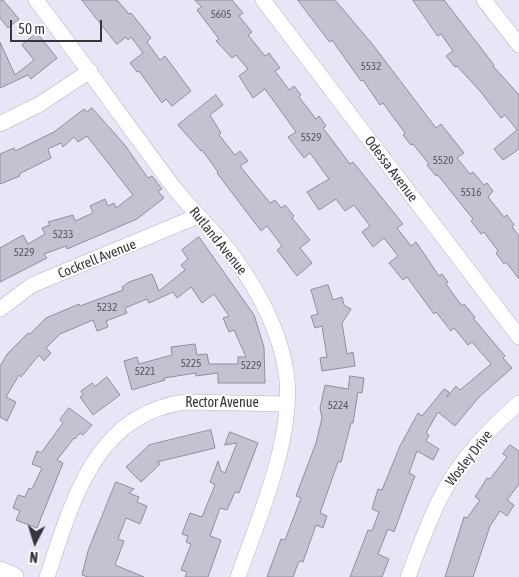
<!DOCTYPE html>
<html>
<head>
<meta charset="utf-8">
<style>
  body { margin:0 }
  #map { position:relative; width:519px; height:577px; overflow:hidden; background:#e6e6f6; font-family:"Asap Condensed",sans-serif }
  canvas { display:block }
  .north { position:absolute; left:10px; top:517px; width:50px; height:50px; -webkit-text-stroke:4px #fff; paint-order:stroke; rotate:185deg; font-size:14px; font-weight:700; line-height:20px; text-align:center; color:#35353b }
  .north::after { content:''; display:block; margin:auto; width:18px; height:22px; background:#35353b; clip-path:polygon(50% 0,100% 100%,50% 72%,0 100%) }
  .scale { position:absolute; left:10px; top:20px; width:92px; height:22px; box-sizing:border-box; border:2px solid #35353b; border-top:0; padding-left:6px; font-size:15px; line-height:18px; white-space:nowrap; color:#35353b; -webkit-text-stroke:4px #fff; paint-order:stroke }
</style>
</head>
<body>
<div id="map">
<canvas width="519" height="577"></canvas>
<div class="north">N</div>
<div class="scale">50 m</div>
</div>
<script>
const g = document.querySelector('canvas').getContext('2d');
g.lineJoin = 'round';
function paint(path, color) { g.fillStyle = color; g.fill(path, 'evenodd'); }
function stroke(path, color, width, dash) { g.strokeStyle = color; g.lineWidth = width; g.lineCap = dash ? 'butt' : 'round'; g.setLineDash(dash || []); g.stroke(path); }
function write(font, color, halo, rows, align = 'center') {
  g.font = font + ' "Asap Condensed",sans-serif'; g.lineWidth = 4; g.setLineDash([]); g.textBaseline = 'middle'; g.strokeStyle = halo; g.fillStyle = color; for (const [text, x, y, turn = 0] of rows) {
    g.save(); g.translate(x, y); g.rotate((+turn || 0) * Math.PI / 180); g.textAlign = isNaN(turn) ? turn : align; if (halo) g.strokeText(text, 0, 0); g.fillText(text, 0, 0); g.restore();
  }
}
const building = new Path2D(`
  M0,0H3L19,19L8,28L0,18Z
  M82,0H117L129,14L131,13L151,38L147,42L160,60L165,56L191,91L172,106L166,99L162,103L139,71L137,72L130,63L143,53L131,37L128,40L126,37L117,44Z
  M195,0H232L243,13L239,16L252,32L248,35L265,56L269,53L280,68L275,71L289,90L294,86L301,95L299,97L316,119L319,116L326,126L323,128L350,164L353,162L403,224L397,228L411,246L416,242L439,276L442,274L448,282L446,284L462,306L464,304L475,317L473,318L505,356L503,358L512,368L478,398L455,426L438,412L426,433L429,435L426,441L439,449L433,460L417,451L409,473L415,476L406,499L394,532L388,529L378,554L389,559L382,577H350L368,530L372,531L379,512L372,509L378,489L382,490L400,446L418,413L422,416L444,389L449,392L447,397L456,386L460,390L491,364L472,342L468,345L454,328L451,331L436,312L434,314L407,277L403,280L389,263L398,256L384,238L373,247L362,232L370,226L354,205L345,211L336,199L319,210L307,192L329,179L310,153L304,158L288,137L296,132L265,89L253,98L239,76L248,69L236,55L232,58L216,41L219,39L197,10L201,7Z
  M298,0H335L373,45L436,128L441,124L464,153L457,158L470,174L473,172L484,185L487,183L493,191L488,197L504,217L507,215L514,225L512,227L519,236V279L506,262L504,264L496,253L498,251L484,232L481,234L471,221L473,219L437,174L436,176L427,165L429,164L413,144L411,145L403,135L405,133L383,103L380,105L363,80L361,81L332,40L330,42Z
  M413,0H444L494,65L493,66L519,95V149L503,160L494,149L517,130L505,115L501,118L480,91L457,66L455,67L446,56L453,51L441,34L438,36Z
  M37,33L57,58L31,79L28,75L0,88V42L15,75L34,60L22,45Z
  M216,95L223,105L210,115L221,133L219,135L235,155L240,151L248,161L240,166L270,203L275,200L281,208L285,205L294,216L292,218L310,240L300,248L312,263L297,276L277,250L282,246L267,226L261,231L217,173L218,172L202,150L201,151L178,125Z
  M92,108L124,144L148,178L152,176L162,189L158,191L164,198L137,219L67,249L66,246L44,254L47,258L0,282V248L23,235L28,244L45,234L42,228L50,225L48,222L73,215L75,221L93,213L90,206L105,199L108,206L114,203L116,208L133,195L87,136L78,142L74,137L63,147L61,143L48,149L51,158L19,174L20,176L0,184V154L14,148L15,151L54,132L84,109L86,112Z
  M199,237L254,315L264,347L265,383H218V373L196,376V373L164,378L165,380L132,390L124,361L137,357L139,364L172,355L171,347L195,344L197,355L207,354L209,364H238V357H246L234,330L229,332L223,318L229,316L214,294L202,303L191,287L177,298L173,292L149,303L147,299L125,308L127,313L106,321L108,327L97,331L93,320L60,334L46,348L51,353L44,361L39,355L21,377L19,375L6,397L16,402L7,421L0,417V366L8,353L28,333L30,334L46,318L79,304L80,306L123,290L122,287L129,282L152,274L159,291L185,270L181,265L188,259L182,250Z
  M328,285L333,300L342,297L344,305L351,309L342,323L347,354L353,352L355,366L322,371L320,358L327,357L322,326L315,328L311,316L318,314L311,290Z
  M350,376L364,378L362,393L358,392L353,423H351L341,462H338L320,513L327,516L323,528L316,525L303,562L299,561L293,577H267L281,539L285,540L301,498L296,496L316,443L322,418L320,408L325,385L348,389Z
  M107,377L120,395L93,415L80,397L83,395L81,391L92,383L95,386Z
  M69,408L92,425L83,435L80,433L75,439L74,438L57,460L63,463L37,528L16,520L20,511L13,508L18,495L25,497L29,488L32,489L42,468L32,464L37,451L41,453L63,423L60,420Z
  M211,430L215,448L157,462L160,464L141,482L126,467L149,445Z
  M230,432L258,443L239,493L235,492L227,510L220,508L210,536L221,540L208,577H185L187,572L181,570L191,544L186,542L188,536L182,534L190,513L202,517L215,485L210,482L218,461L221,471L225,473L237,443L225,445Z
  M510,445L519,451V484L507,500L514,505L507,516L500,511L490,526L473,577H445L464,517L467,518L480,500L475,497L487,478L490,479L507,457L503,454Z
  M116,482L134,489L129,493L139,497L137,502L147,506L140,524L126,518L118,539L124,541L115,565L144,577H88L82,575L88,551Z`);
paint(building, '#c2c2d1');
stroke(building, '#8e8e9c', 1);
const minor = new Path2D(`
  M36,0C83,62 128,126 175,189C194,213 219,235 236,260C258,291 278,328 285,366C298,430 259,517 238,577
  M263,0L519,337
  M484,0L519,45
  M0,124L40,104L90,71
  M0,309L32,285L198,216
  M47,577C72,503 94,414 185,402L287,404
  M408,577C420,546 431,513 448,484C466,454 492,426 519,403`);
const major = new Path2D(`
  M0,571L14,577`);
stroke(minor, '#b3b3c2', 16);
stroke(major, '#b3b3c2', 20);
stroke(minor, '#fff', 15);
stroke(major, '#fff', 19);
write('11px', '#585860', null, [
  ["5605",221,15],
  ["5532",371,67],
  ["5529",311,138],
  ["5520",443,161],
  ["5516",471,193],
  ["5233",63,235],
  ["5229",24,253],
  ["5232",107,308],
  ["5225",191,364],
  ["5229",251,366],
  ["5221",145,372],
  ["5224",338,406]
]);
write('14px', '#35353b', '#fff', [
  ["Odessa Avenue",391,169,53],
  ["Rutland Avenue",218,241,51],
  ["Cockrell Avenue",97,259,-22],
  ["Rector Avenue",222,403],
  ["Wosley Drive",469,458,-52]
]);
</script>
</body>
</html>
